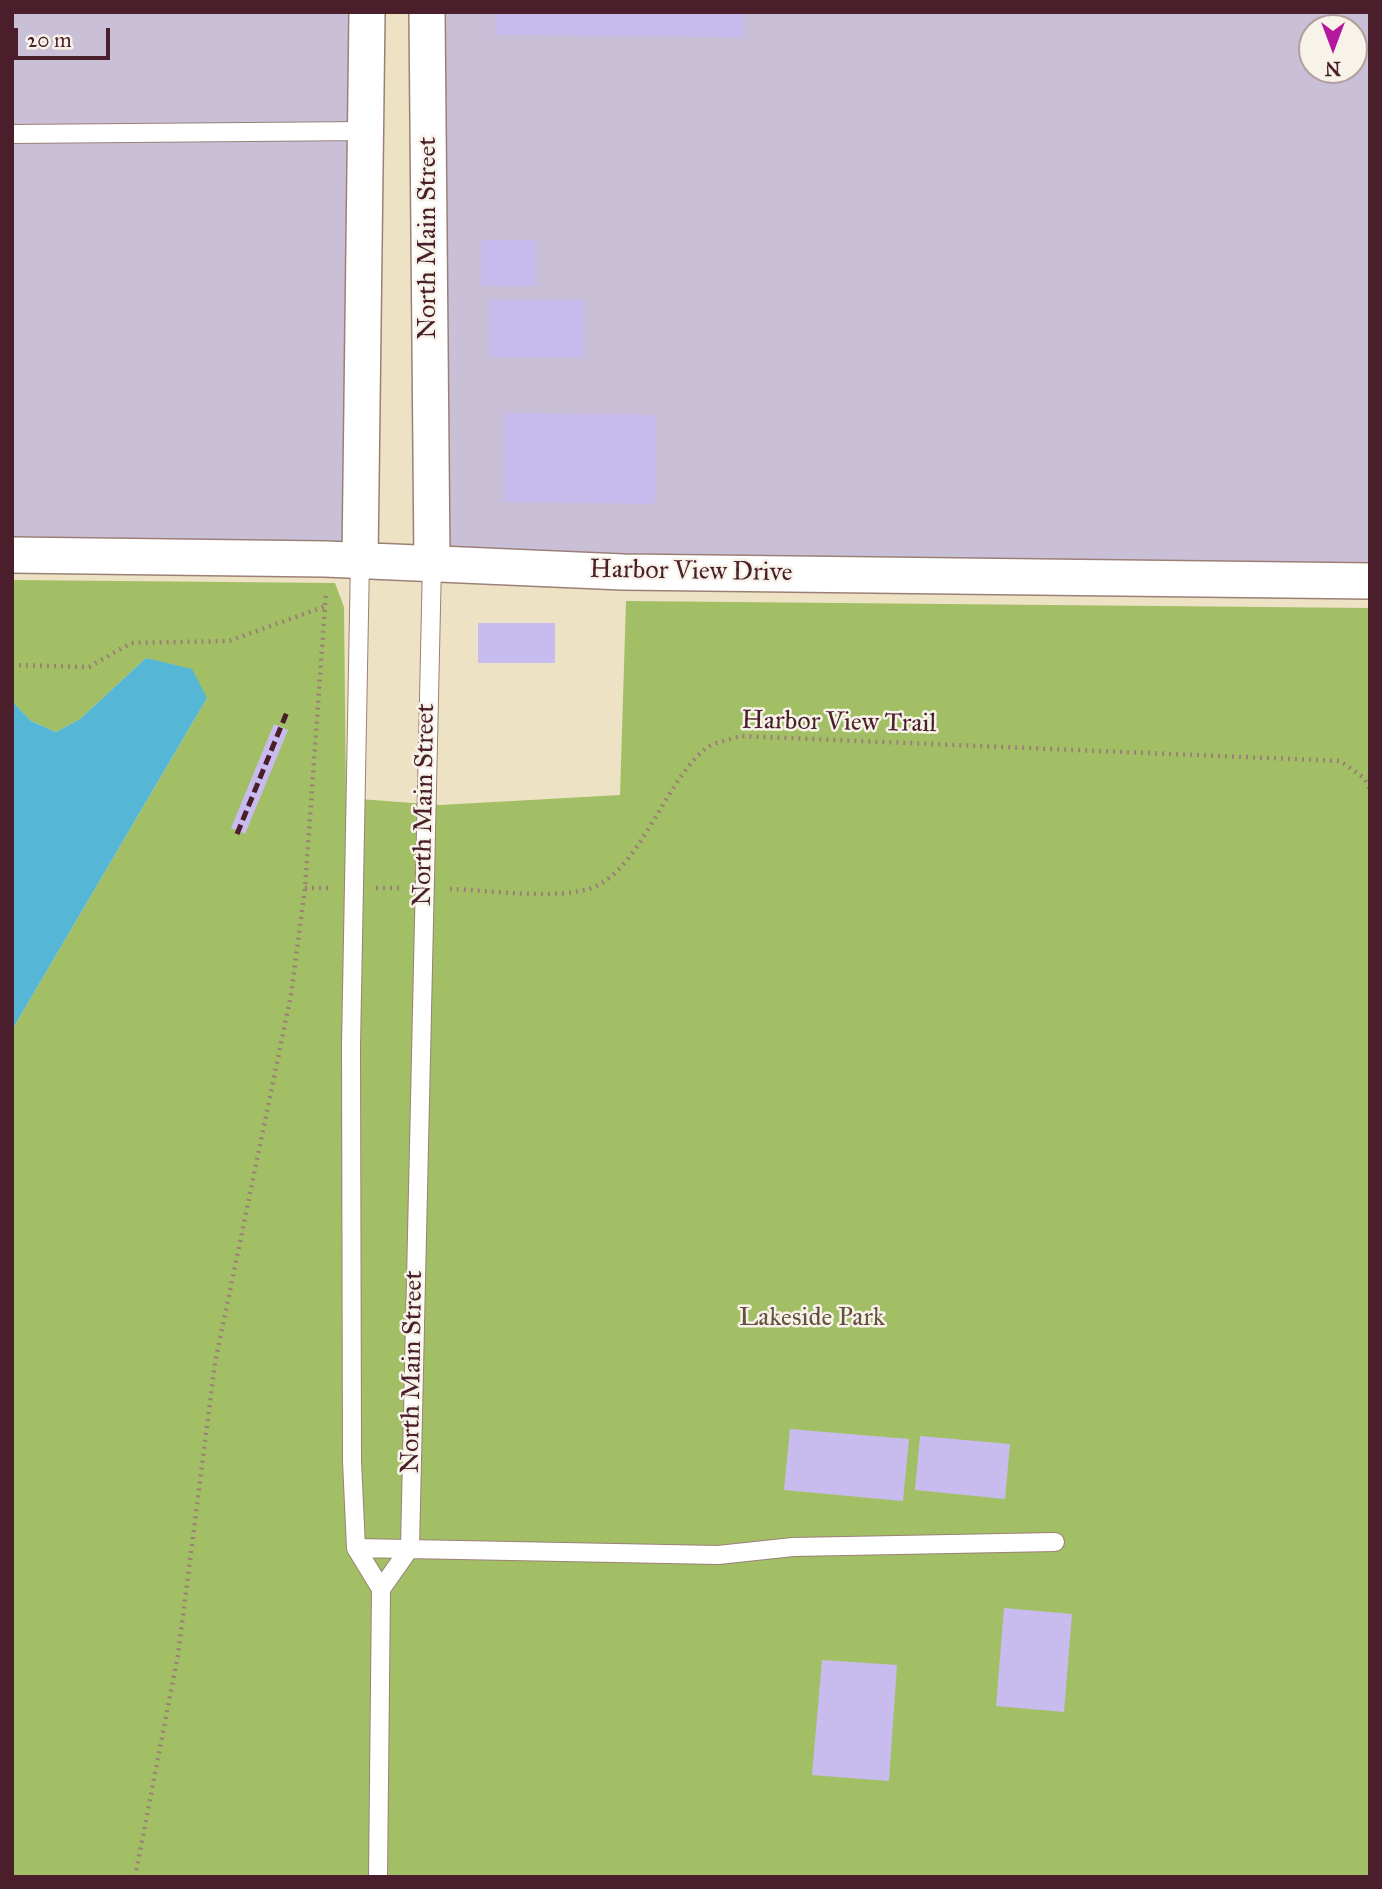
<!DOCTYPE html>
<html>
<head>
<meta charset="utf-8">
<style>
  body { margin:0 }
  #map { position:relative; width:1382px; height:1889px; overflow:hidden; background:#ede2c3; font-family:"IM FELL Great Primer",serif }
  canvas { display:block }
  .frame { position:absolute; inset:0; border:14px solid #4a1f2b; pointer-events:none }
  .north { position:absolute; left:1298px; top:14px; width:70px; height:70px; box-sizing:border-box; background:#f7f3e8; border:2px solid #b29e9c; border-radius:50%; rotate:180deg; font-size:19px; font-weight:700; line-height:28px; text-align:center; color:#4a1f2b }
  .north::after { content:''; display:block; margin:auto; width:24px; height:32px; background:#b5179e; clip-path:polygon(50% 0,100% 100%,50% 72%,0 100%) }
  .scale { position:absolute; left:14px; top:28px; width:96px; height:32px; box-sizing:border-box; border:4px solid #4a1f2b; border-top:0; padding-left:9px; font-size:21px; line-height:24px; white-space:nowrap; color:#4a1f2b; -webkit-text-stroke:5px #f7f3e8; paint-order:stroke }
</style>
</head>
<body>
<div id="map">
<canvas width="1382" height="1889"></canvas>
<div class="frame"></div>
<div class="north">N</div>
<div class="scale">20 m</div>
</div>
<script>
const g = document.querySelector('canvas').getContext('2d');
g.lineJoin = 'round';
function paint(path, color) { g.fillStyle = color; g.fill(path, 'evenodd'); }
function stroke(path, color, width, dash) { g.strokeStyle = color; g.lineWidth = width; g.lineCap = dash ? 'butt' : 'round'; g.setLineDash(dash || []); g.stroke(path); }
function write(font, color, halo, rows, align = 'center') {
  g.font = font + ' "IM FELL Great Primer",serif'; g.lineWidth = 5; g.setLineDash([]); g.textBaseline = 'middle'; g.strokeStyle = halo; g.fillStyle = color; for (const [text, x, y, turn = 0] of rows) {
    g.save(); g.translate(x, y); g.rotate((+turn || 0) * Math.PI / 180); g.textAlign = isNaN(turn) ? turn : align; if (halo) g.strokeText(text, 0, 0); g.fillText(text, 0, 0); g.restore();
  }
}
paint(new Path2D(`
  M12,12H367L360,560L12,555Z
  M427,12H1370V581L432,563ZM1312,28H1354V70H1312Z`), '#c9bfd7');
paint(new Path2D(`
  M12,580L335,583L344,607L346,798L440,805L620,795L626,601L1370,608V1877H12V1030L207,698L146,658L80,719L56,732L31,721L12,701Z`), '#a3bf66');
paint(new Path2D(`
  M146,658L192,669L207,698L12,1030V701L31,721L56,732L80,719Z`), '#56b6d5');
paint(new Path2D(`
  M496,12H744V37L495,35Z
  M481,240H537V286H481Z
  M489,300H584V357H489Z
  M504,413L656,415L655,504L503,502Z
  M478,623H555V663H478Z
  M274,724L288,730L245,834L231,828Z
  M790,1429L909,1439L903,1501L784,1490Z
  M920,1436L1010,1444L1005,1499L915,1490Z
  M1004,1608L1072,1614L1064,1712L996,1706Z
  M822,1660L897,1665L889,1781L812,1775Z`), '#c8bbee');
const service = new Path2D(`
  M12,134L366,131
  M360,560L351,1046L352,1461L356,1548L381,1589L378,1877
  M356,1548L718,1555L793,1547L1055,1542
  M381,1589L410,1548L432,563`);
const minor = new Path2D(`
  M427,12L432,563
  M12,555L325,559L623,572L1370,581
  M360,560L367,12`);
stroke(service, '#9c8077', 20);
stroke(minor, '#9c8077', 38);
stroke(new Path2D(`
  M12,665L89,667L131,643L229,641L326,606
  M305,888H329
  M376,888H402
  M450,889C488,890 560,901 594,887C640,868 666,781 705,749C713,742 730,740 740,736L1340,761L1364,778L1370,789
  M135,1877L178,1655L215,1363L291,995L305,888L326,592`), '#9c8077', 4.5, [2, 5]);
stroke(service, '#fff', 18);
stroke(minor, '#fff', 35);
stroke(new Path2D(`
  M237,834L287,712`), '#4a1f2b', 5, [10, 5]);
write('26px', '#4a1f2b', '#f7f3e8', [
  ["North Main Street",429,238,-90],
  ["Harbor View Drive",691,572,1],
  ["Harbor View Trail",839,723,1],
  ["North Main Street",425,805,-89],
  ["North Main Street",413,1372,-89]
]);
write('26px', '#654f3d', '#f7f3e8', [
  ["Lakeside Park",812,1319]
]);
</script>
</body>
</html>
